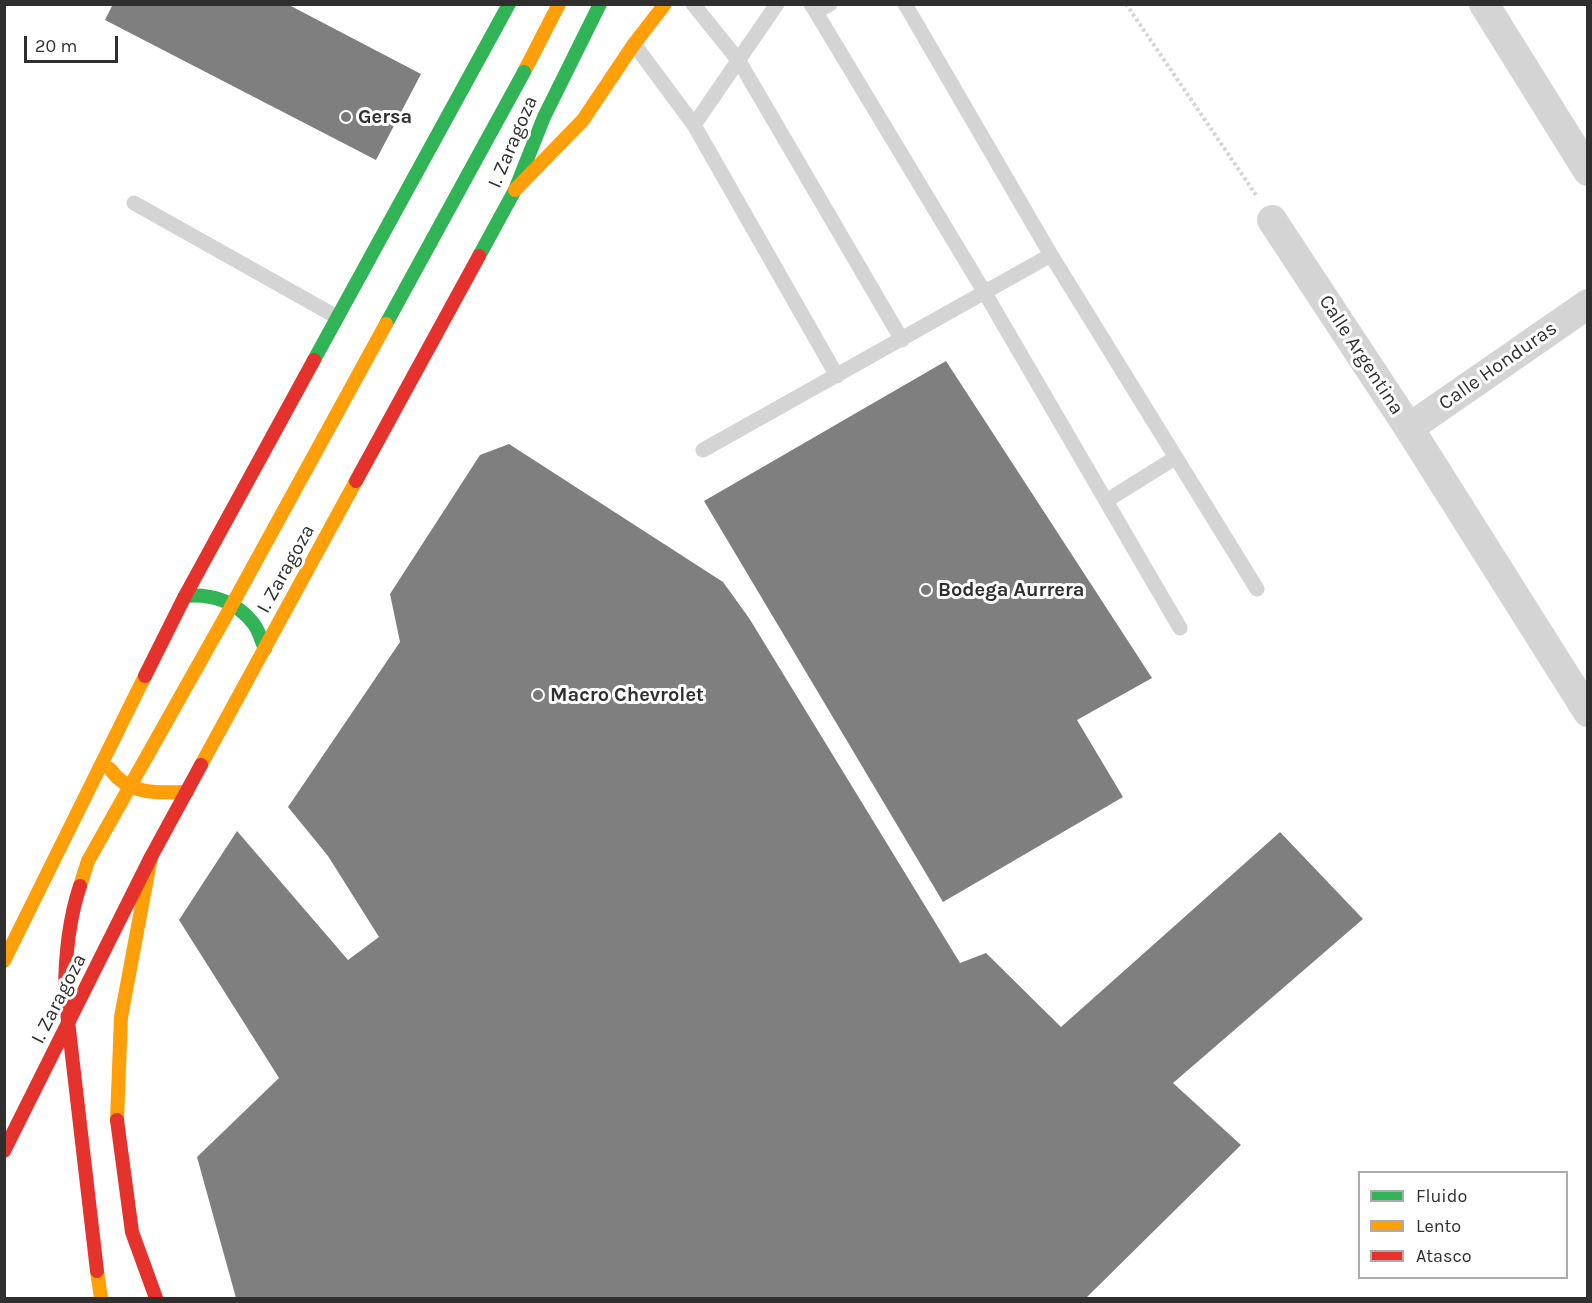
<!DOCTYPE html>
<html>
<head>
<meta charset="utf-8">
<style>
  body { margin:0 }
  #map { position:relative; width:1592px; height:1303px; overflow:hidden; background:#fff; font-family:Karla,sans-serif }
  canvas { display:block }
  .frame { position:absolute; inset:0; border:6px solid #2f2f2f; pointer-events:none }
  .legend { position:absolute; left:1358px; top:1171px; width:210px; height:108px; box-sizing:border-box; background:#fff; border:2px solid #acacac; margin:0; padding:8px 10px; list-style:none; font-size:18px; color:#2f2f2f }
  .legend li { display:flex; align-items:center; gap:12px; height:30px }
  .legend b { width:30px; border:2px solid #acacac }
  .scale { position:absolute; left:24px; top:36px; width:94px; height:27px; box-sizing:border-box; border:3px solid #2f2f2f; border-top:0; padding-left:8px; font-size:18px; line-height:21px; white-space:nowrap; color:#2f2f2f; -webkit-text-stroke:4px #fff; paint-order:stroke }
</style>
</head>
<body>
<div id="map">
<canvas width="1592" height="1303"></canvas>
<div class="frame"></div>
<ul class="legend">
<li><b style="height:8px;background:#30b455"></b>Fluido</li>
<li><b style="height:8px;background:#ff9f0a"></b>Lento</li>
<li><b style="height:8px;background:#e5322d"></b>Atasco</li>
</ul>
<div class="scale">20 m</div>
</div>
<script>
const g = document.querySelector('canvas').getContext('2d');
g.lineJoin = 'round';
function paint(path, color) { g.fillStyle = color; g.fill(path, 'evenodd'); }
function stroke(path, color, width, dash) { g.strokeStyle = color; g.lineWidth = width; g.lineCap = dash ? 'butt' : 'round'; g.setLineDash(dash || []); g.stroke(path); }
function write(font, color, halo, rows, align = 'center') {
  g.font = font + ' Karla,sans-serif'; g.lineWidth = 6; g.setLineDash([]); g.textBaseline = 'middle'; g.strokeStyle = halo; g.fillStyle = color; for (const [text, x, y, turn = 0] of rows) {
    g.save(); g.translate(x, y); g.rotate((+turn || 0) * Math.PI / 180); g.textAlign = isNaN(turn) ? turn : align; if (halo) g.strokeText(text, 0, 0); g.fillText(text, 0, 0); g.restore();
  }
}
paint(new Path2D(`
  M113,4H287L421,74L376,160L105,20Z
  M946,361L1152,678L1077,720L1123,797L943,902L704,501Z
  M509,444L723,582L749,618L960,963L986,953L1061,1027L1280,832L1363,919L1173,1083L1241,1145L1086,1298H236L197,1157L279,1078L179,920L237,831L348,960L379,937L328,856L288,807L400,642L390,594L480,455Z`), '#7f7f7f');
stroke(new Path2D(`
  M1126,4L1256,195`), '#d4d4d4', 4, [3, 3]);
stroke(new Path2D(`
  M693,4L739,61L902,340
  M777,4L694,125L837,376
  M811,4L985,293L1180,628
  M905,4L1051,255L1257,589
  M816,12L830,4
  M634,44L694,125
  M134,203L337,317
  M703,450L1051,255
  M1106,501L1175,458`), '#d4d4d4', 15);
stroke(new Path2D(`
  M1484,4L1588,171
  M1272,220L1409,428L1588,712
  M1409,428L1588,304`), '#d4d4d4', 30);
stroke(new Path2D(`
  M479,256L515,190L544,117L600,4
  M314,360L509,4
  M185,596C211,593 237,602 253,623C259,630 261,640 265,649`), '#30b455', 14);
stroke(new Path2D(`
  M524,72L559,4
  M515,190L583,120L634,44L665,4
  M201,765L356,481
  M110,769C128,795 158,793 187,792
  M4,961L145,676
  M117,1120L121,1017L151,857
  M97,1271L101,1298`), '#ff9f0a', 14);
stroke(new Path2D(`
  M356,481L479,256
  M145,676L185,596L314,360
  M117,1120L132,1232L156,1298
  M4,1151L151,857L201,765`), '#e5322d', 14);
stroke(new Path2D(`
  M386,324L524,72`), '#30b455', 14);
stroke(new Path2D(`
  M227,614L386,324
  M80,886L88,861L227,614`), '#ff9f0a', 14);
stroke(new Path2D(`
  M80,886C68,922 65,957 65,995L97,1271`), '#e5322d', 14);
for (const [x, y, r, color] of [
  [346,117,6,"#787878"],
  [926,590,6,"#787878"],
  [538,695,6,"#787878"]
]) { const dot = new Path2D(); dot.arc(x, y, r, 0, 2 * Math.PI); g.fillStyle = color; g.fill(dot); stroke(dot, '#fff', 2); }
write('bold 20px', '#2f2f2f', '#fff', [
  ["Gersa",358,117],
  ["Bodega Aurrera",938,590],
  ["Macro Chevrolet",550,695]
], 'left');
write('20px', '#2f2f2f', '#fff', [
  ["I. Zaragoza",513,142,-67],
  ["Calle Argentina",1361,355,57],
  ["Calle Honduras",1498,366,-35],
  ["I. Zaragoza",286,569,-61],
  ["I. Zaragoza",59,999,-63]
]);
</script>
</body>
</html>
